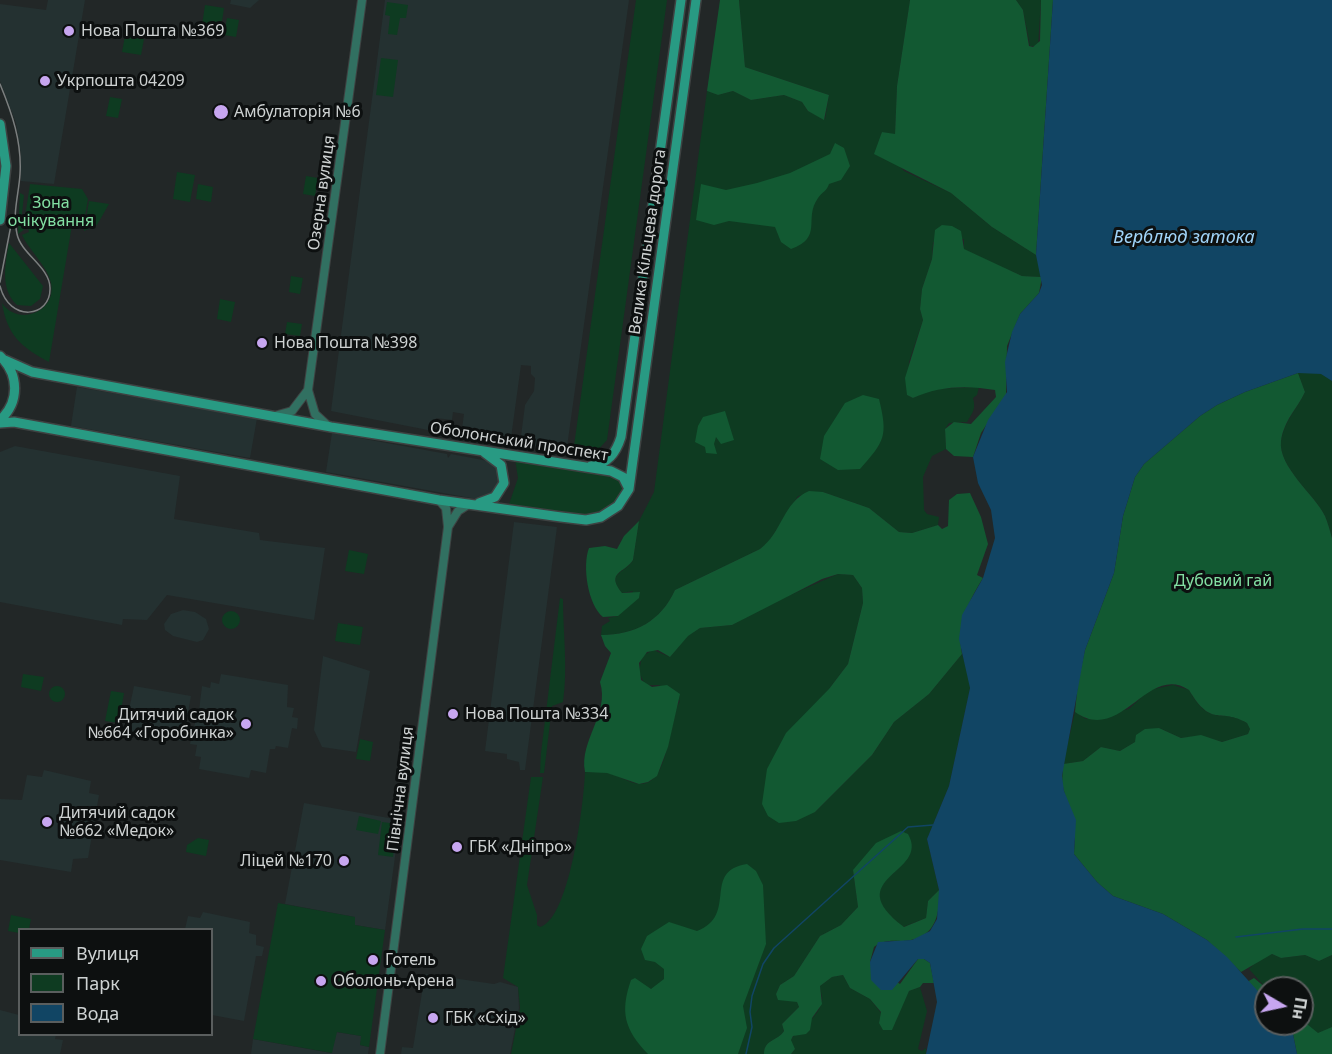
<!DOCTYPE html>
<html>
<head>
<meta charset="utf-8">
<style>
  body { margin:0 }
  #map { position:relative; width:1332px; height:1054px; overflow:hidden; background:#222727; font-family:"Noto Sans",sans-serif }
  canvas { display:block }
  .legend { position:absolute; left:18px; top:928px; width:195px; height:108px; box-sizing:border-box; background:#0d1010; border:2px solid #5a5e5e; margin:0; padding:8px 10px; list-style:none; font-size:18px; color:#ced2d2 }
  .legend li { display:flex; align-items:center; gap:12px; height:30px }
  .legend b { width:30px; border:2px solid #5a5e5e }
  .north { position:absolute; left:1254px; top:976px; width:60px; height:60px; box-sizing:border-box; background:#0d1010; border:2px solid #5a5e5e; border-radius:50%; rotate:99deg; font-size:16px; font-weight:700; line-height:24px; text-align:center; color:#ced2d2 }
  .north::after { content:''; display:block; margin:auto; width:21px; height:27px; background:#c7a6f0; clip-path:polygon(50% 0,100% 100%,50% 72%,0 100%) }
</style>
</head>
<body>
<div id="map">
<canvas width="1332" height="1054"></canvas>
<ul class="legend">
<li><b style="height:8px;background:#289a83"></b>Вулиця</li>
<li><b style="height:16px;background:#0e3b21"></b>Парк</li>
<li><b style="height:16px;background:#114564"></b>Вода</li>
</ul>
<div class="north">Пн</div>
</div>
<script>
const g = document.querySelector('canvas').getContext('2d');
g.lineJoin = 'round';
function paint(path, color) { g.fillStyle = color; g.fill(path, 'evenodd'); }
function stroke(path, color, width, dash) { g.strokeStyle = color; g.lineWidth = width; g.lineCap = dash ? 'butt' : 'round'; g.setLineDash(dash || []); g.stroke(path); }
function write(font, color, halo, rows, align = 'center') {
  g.font = font + ' "Noto Sans",sans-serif'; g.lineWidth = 6; g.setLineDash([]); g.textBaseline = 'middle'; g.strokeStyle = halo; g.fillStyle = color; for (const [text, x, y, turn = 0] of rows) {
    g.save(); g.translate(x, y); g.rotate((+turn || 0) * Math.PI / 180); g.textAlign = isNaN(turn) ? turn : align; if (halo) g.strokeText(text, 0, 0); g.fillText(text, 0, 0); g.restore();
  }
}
paint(new Path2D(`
  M48,0H85L54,184L21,181V155L16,123L0,81V4L46,10Z
  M231,0H259L250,8L230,4Z
  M385,0H629L567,447L564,450L520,444L525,405L534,391L535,378L531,374V366L521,365L510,445L461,436L464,414L453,412L452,420L436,418L433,431L331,411Z
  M77,387L257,418L250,458L71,426Z
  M332,433L447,454L448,458L451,454L488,461L497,465L501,488L482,500L326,472Z
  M15,446L180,476L174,519L259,533L260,540L325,548L314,620L167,595L147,620L123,619L122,625L0,602V452Z
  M514,522L557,527L525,770H520L519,762L507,759V754L485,751Z
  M183,610L195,612L206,619L209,629L203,640L197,642L173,636L165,630L164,624L171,614Z
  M323,656L370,671L356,752L322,747L314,730Z
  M221,674L288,685L287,707L294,708L292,717L298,718L297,729L292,728L288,748L276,746L275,749H270L266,773L251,770L249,778L199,769L201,757L195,756L197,745L190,744L196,719H198L202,686L210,688L211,682L219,684Z
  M134,686L191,696L183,741L125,729Z
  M44,770L91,781L89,793L99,795L88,858L73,859L71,872L0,860V799L22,800L27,775L42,777Z
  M304,803L400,820L385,930L355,925V917L285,904Z
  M203,912L250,922L249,933L256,935V945L264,947L262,956H256L244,1021L212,1015V930L185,929L188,916L200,918Z
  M425,974L494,984L500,982L518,987L519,1008L510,1054H401L402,1047L413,1048Z
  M0,1010L19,1015L20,1034L56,1035L55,1039L63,1040L60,1054H0Z
  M336,1032L362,1036L360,1045L369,1047L368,1054H251L253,1039L331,1053Z`), '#243131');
paint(new Path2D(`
  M636,0H667L607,440L594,454L573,453Z
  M739,0H910L897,86L895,135L882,132L880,143L904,171L951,193L992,227L1036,255L1042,277L1022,276L964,250V239L933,242L932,259L922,289L920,309L923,320L909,362L907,395L913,398L932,389L979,387L977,395L973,398C976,409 973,412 967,422L949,423L945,429L946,449L932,456L923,477L924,510L927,514L939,517L938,525L912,533L899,532L869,508L823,492L798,496L768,543L760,549L675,590C661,621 635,635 601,635L602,626L610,621L608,618L618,616L633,591L622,593C605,572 625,574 633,560L639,521L654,492L707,91L718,95L733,91L751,100L784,95L802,102L808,111L825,119L829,95L745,67Z
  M1016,0H1041L1038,46H1030L1023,10Z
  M387,2L408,5L406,18H400L397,35L388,34L390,16L385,15Z
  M205,5L224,8L220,35L201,32Z
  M227,18L239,20L236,37L224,35Z
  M125,36L144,39L141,55L122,52Z
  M381,58L398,60L393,97L376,95Z
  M110,97L122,99L118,118L106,116Z
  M177,172L195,175L190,202L173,199Z
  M306,176L318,178L315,196L303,194Z
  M30,184L82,189L88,199L83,227L72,225L49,362C21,347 7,335 2,303C18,327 57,312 51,283C48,267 29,250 22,235L29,232L25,217Z
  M198,184L213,187L211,202L196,199Z
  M20,193L24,195L22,214L25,229L18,234Z
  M89,201L109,204L97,225L84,231Z
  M9,243L43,286L40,299L31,306L17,305C0,289 5,265 9,243Z
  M291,276L303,278L300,294L289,292Z
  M220,299L235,302L231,322L217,319Z
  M287,322L302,324L300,336L285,334Z
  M1310,372L1322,374L1332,381V538C1330,531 1328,523 1325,516C1315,495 1278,467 1281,441C1284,421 1297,409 1305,392L1298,373Z
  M515,459L618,476L624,485C619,531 537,511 508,507L518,478Z
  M349,550L368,554L364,574L345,571Z
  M838,574L853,575L862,588L863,603L848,664L829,689L815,812L872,755L894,722L929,694L962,654L969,675L970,688L949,786L927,839L939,890L928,901L926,918L903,927C883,911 866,892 894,873L853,870L858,907L841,925L820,936L794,976L780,985L776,994L797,1002L799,1007L782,1024L784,1031C778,1041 764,1039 764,1054H511L520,1008L518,987L503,978L531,777H543L527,885L537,915V925L540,927C570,919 584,801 585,772C592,773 601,771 608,773C618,775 629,783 639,784C670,786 668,720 680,701L659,685H645L639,672L642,656L653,650L670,657L687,636L700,628L732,625L765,606Z
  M560,598L563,599C563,634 568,668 563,702L552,706L544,773H540L541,753Z
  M222 620a9 9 0 1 1 18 0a9 9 0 1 1-18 0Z
  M338,623L363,627L360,645L335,641Z
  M23,674L44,677L41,691L21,687Z
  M1173,685L1189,690C1211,729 1221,707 1247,723L1250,729L1248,734L1222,742L1201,736L1181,738L1159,728L1120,751L1101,747L1083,761L1063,764L1075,712L1086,719L1129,709L1149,690Z
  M49 694a8 8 0 1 1 16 0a8 8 0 1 1-16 0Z
  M111,691L124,693L119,723L105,721Z
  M360,739L373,742L370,761L356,759Z
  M359,816L381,821L378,834L356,830Z
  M382,822L397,824L393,857L378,855Z
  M198,838L209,840L206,856L186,852L187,845Z
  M278,903L355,917V925L385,930L369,1047L360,1045L361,1036L337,1032L332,1053L253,1039Z
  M11,915L31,919L29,929L20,930L19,933L8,931Z
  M1272,954L1281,958L1305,955L1319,961L1332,955V1027L1318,1034L1302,1020V988H1266L1249,969L1259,959Z
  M843,975L850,988L870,999L881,1013L879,1023H895L901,1004L909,991L920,987L927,1011L918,1049L922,1051L926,1048V1054H791L795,1049L790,1041C799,1027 819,1018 822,1001C823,996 820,991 820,986L832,977Z`), '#0e3b21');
paint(new Path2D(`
  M720,0H739L745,67L829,95L824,120L808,111L802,102L784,95L751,100L733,91L718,95L707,91Z
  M910,0H1016L1023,10L1029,46L1033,47L1040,41L1041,0H1053L1036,255L992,227L951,193L874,154L882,132L895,134L897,86Z
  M835,143L844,148L850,166L841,180L829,184C827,191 822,192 818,198C803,219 824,237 791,249L781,242L775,227L729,221L714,225L696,220L701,184L726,190L757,183L790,173L830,154Z
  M942,225L952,226L961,231L964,249L1022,276L1042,277L1039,293L1020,314L1007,346L1006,395L981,433L973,457L954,456L946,449L945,429L954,422L971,424L996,397L995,390C967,385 938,386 913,398L907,395L905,378L923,320L920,309L922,289L932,259L935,230Z
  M1298,373L1305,392C1297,409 1284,420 1281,441C1278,467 1315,495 1325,516C1328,523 1330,531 1332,538V955L1319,961L1305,955L1281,958L1272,954L1241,972L1207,940L1163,914L1113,896L1097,882L1074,854L1075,835L1062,783L1063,764L1083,761L1101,747L1120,751L1135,742L1136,735L1145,729L1159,728L1181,738L1201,735L1222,742L1248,734L1250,729L1247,723C1220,707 1212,729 1189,690C1148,662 1121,745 1075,712L1078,682L1085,650L1114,573L1123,516L1135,477L1144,464L1200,416L1217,405L1245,392Z
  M863,395L879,399C888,436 885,441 860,469L838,470L820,459L824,436L845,403Z
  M725,411L734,440L721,444L716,437L714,444L717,454L706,453L705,447L695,442L698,426L703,417Z
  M809,491L823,492L869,508L899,532L912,533L938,525L942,529L948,526L949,500L957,494L970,493L981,517L988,544L977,575L983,578C968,602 957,625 962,654L929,694L894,722L872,755L815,812L796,821L779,823L768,816L762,804L767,769L786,733L829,689L848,664L863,603L862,588L853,575L838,574L822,579L732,625L700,628L688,636L670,657L658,650L647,652L639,663L641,680L652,687L667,685L680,694L668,747L657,776L648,782L639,784L607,773L585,772C579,740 610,714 600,682L611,653L605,646L601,635C635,635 661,621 675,590L760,549C782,533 783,502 809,491Z
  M639,521L633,560C625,573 605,572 622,593L640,592L639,598L618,616L603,617C588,605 582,566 589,548L605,546L617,549L624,536Z
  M901,831L908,834C931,874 838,877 904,927L926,918L928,901L939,890C940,911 937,935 911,940C897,943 888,937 874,947L870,962L900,984L918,959H924L930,963L934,983H923L920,987L909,991L892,1030H883L879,1023L881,1012L870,999L850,988L843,975L832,977L820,986L822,1004L812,1018L810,1030L806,1034L793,1036L791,1040L795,1049L791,1054H764C764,1039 778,1041 784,1031L782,1024L799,1007L797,1002L778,1000L776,994L780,985L794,976L820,936L841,925L858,907L853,870L876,843Z
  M747,864L756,871L763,885L766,944L743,1006L747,1028L738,1054H648C624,1029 620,1012 631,980L635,978L651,989L664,979V969L655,962L645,960L641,949L647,936L669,922L697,931C739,915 701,871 747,864Z
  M1254,978L1266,988V1000L1247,982Z
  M1302,1020L1318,1033L1332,1027V1054H1297L1291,1024H1302Z`), '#125932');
paint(new Path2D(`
  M1053,0H1332V381L1321,374L1298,373L1245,392L1217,405L1200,416L1144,464L1135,477L1123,516L1114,573L1085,650L1062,776L1064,791L1076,820L1074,854L1097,882L1113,896L1163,914L1207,940L1227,957L1266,1000V1024H1291L1297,1054H926L937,1002L930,963L924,959H918L892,990H881L871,980L870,962L878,942L912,940L930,931L937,919L939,890L927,839L949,786L970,688L959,639L962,615L983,578L995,538L991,510L978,483L973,457L988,420L1007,392L1005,362L1012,332L1020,314L1039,293L1042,285L1036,255Z`), '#114564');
stroke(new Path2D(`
  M1236,937L1303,929H1332
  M746,1054L752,1027L750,1012L752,996L763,964L774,948L908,827L933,825`), '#114564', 1.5);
const tertiary = new Path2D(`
  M278,415L292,411L308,390
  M328,426L315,414L308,390L362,0
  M448,527L458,511L469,504
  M380,1054L448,527L446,508L439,500`);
const secondary = new Path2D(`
  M0,124L6,166L0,220
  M0,356C19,374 20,402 0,420
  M5,360L32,372L331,427L611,471L623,477L629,489
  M0,423L14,422L439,500L561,517L586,520L601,517L618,506L629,489L696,0
  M591,466C608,464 616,453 621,437L681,0
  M479,503L495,497L504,483L501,465L485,453`);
stroke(tertiary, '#3e4242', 10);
stroke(secondary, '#3e4242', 12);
stroke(tertiary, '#317061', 8);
stroke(secondary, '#289a83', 9);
stroke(new Path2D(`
  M0,84C12,113 22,142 20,174C19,193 12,214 17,234C21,254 50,267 50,288C51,318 9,323 0,286
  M0,282L12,220`), '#7b7f7f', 1.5);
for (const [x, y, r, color] of [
  [69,31,6,"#c7a6f0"],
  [45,81,6,"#c7a6f0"],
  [221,112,8,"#c7a6f0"],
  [262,343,6,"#c7a6f0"],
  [453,714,6,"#c7a6f0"],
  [246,724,6,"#c7a6f0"],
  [47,822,6,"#c7a6f0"],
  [457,847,6,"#c7a6f0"],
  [344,861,6,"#c7a6f0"],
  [373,960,6,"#c7a6f0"],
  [321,981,6,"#c7a6f0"],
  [433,1018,6,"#c7a6f0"]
]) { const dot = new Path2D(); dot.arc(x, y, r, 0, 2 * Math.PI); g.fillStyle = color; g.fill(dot); stroke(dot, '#0d1010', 2); }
write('16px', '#ced2d2', '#0d1010', [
  ["Нова Пошта №369",81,31],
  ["Укрпошта 04209",57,81],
  ["Амбулаторія №6",234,112],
  ["Нова Пошта №398",274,343],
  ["Нова Пошта №334",465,714],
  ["Дитячий садок",234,715,"right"],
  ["№664 «Горобинка»",234,733,"right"],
  ["Дитячий садок",59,813],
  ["№662 «Медок»",59,831],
  ["ГБК «Дніпро»",469,847],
  ["Ліцей №170",332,861,"right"],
  ["Готель",385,960],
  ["Оболонь-Арена",333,981],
  ["ГБК «Схід»",445,1018]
], 'left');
write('16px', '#ced2d2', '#0d1010', [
  ["Озерна вулиця",322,193,-82],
  ["Велика Кільцева дорога",648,242,-82],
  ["Оболонський проспект",519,442,9],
  ["Північна вулиця",401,789,-83]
]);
write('16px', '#83e0a3', '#0d1010', [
  ["Зона",51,203],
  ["очікування",51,221],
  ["Дубовий гай",1223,581]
]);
write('italic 18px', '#a1d5fa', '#0d1010', [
  ["Верблюд затока",1184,238]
]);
</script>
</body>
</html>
